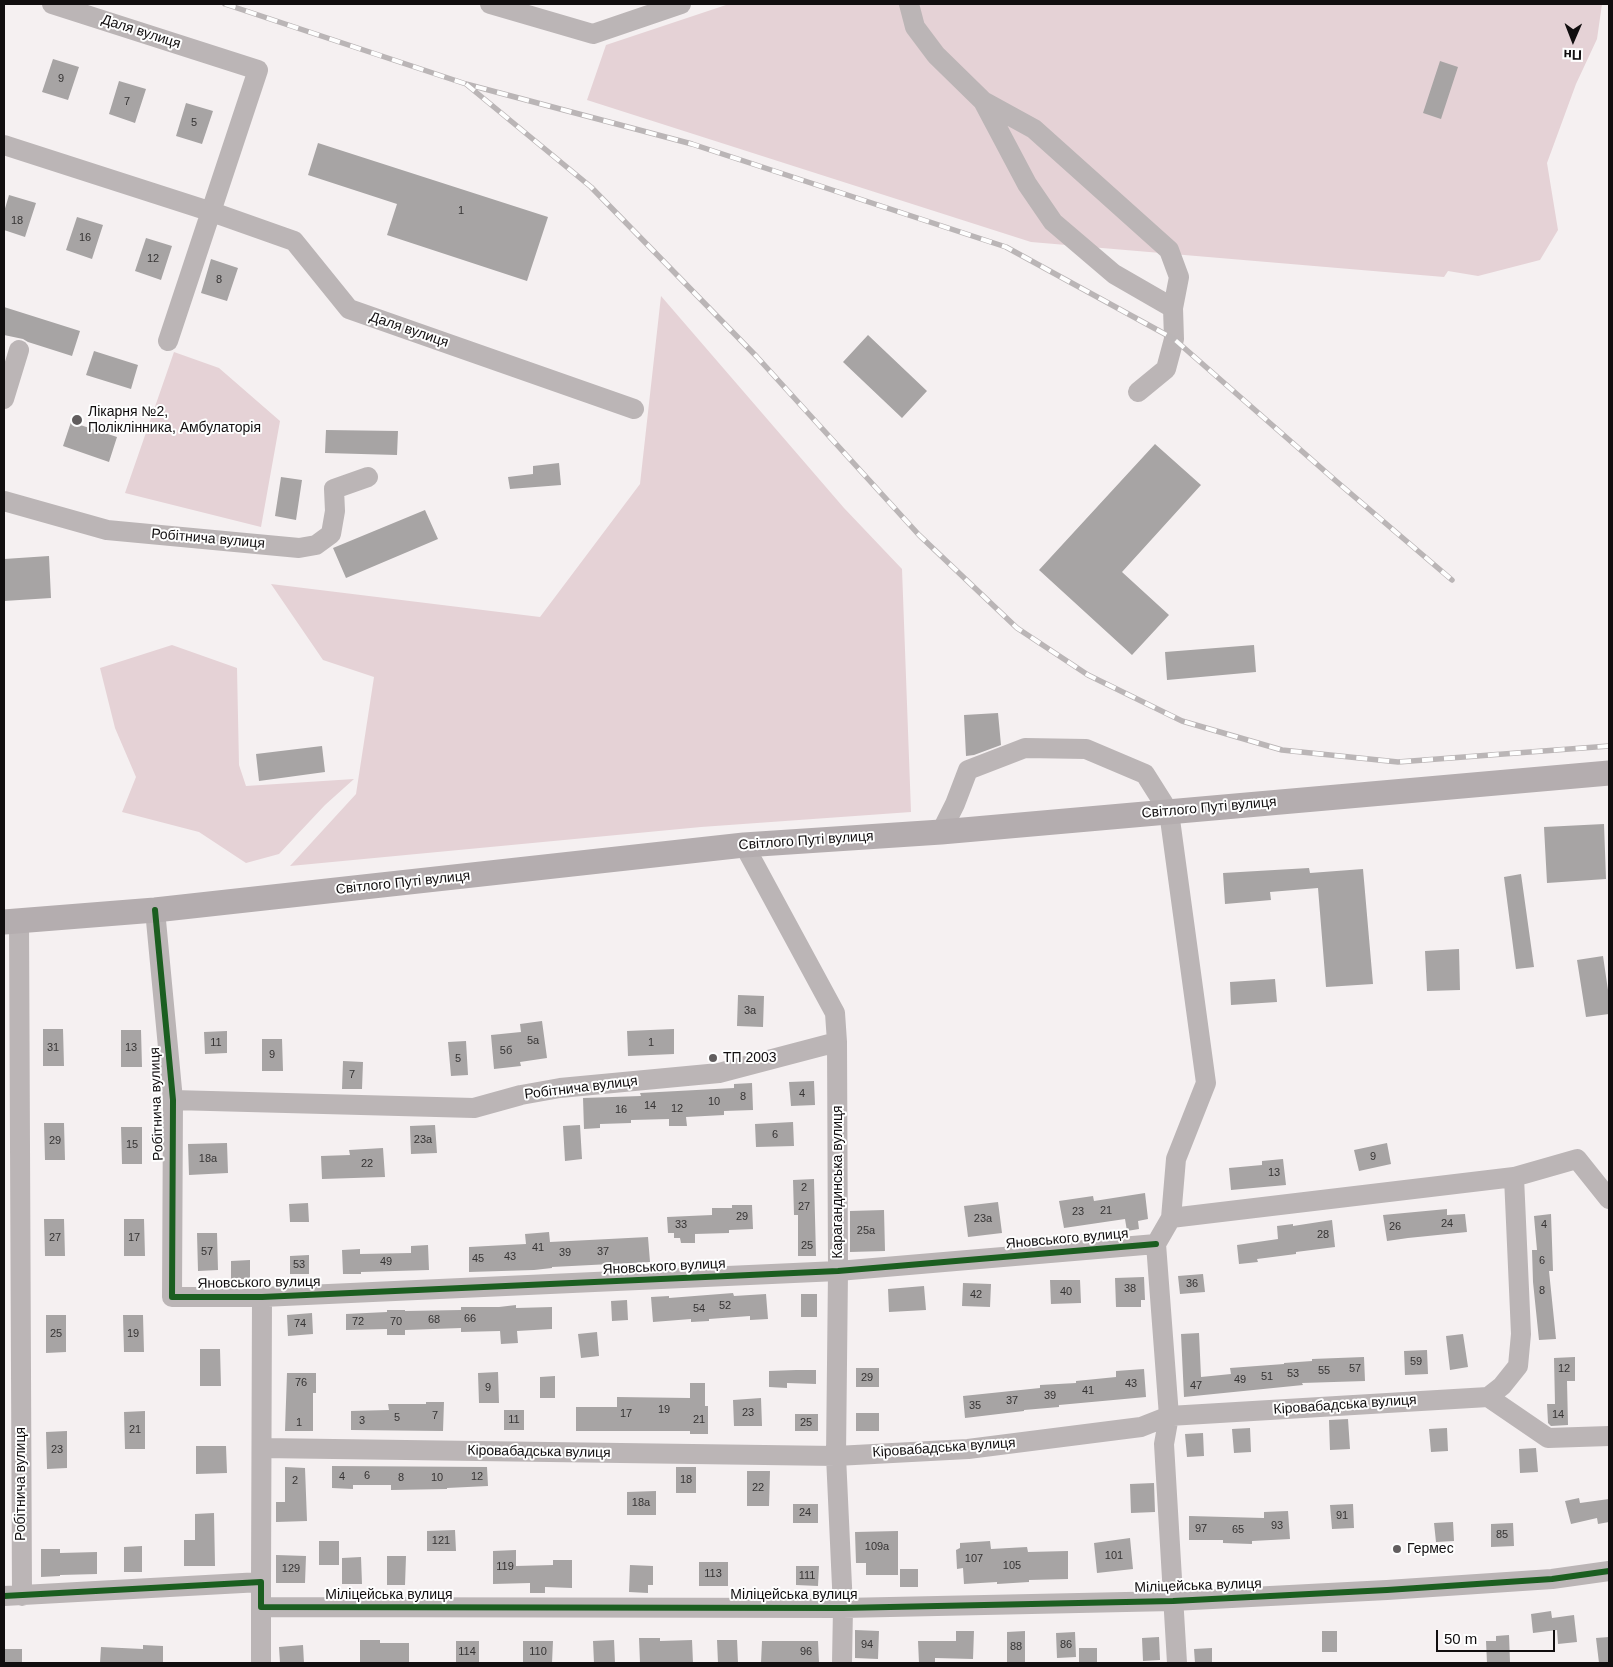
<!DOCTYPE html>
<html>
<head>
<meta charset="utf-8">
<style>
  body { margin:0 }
  #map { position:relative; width:1613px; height:1667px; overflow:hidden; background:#f5f0f1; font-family:Arial,sans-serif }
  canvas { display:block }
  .frame { position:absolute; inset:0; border:5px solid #110e0f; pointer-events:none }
  .north { position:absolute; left:1548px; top:15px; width:50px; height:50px; -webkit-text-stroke:4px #fefefe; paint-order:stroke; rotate:181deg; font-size:14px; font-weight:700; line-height:20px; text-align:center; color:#110e0f }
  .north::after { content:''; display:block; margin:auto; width:18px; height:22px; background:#110e0f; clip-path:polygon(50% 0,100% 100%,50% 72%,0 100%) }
  .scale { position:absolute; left:1436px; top:1630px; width:119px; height:22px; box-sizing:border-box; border:2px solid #110e0f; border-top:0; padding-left:6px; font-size:15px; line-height:18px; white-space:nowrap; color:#110e0f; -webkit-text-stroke:4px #fefefe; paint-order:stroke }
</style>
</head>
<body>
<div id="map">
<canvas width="1613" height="1667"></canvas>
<div class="frame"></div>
<div class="north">Пн</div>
<div class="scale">50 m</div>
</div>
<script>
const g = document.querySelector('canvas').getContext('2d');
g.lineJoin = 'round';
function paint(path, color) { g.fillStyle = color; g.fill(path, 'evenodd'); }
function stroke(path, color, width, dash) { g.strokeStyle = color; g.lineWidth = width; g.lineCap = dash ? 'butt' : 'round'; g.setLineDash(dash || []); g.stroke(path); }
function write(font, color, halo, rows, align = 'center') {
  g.font = font + ' Arial,sans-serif'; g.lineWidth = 4; g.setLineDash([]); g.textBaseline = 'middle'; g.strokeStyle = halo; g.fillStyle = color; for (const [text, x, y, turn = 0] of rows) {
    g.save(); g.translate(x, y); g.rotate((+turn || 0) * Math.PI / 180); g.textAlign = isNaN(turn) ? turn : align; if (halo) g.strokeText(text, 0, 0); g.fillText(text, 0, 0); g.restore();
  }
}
paint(new Path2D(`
  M729,4H1602L1597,39L1576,84L1547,163L1558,230L1540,260L1478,276L1448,271L1444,277L1031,242L587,100L606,45Z
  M661,296L844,508L902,569L911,812L701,827L290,866L356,794L374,677L323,660L271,584L540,617L640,484Z
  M174,352L219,368L280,421L261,527L125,493Z
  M172,645L237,668L239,765L246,786L354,779L325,805L279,854L246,863L199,832L122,812L136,777L115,728L100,668Z`), '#e5d2d6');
paint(new Path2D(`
  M53,59L79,67L68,100L42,92Z
  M1440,61L1458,67L1441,119L1423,113Z
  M119,81L146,89L135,123L109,114Z
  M186,103L213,111L202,144L176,136Z
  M318,143L548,217L527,281L387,235L397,204L308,175Z
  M9,195L36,203L25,237L4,230V212Z
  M77,217L103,225L92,259L66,250Z
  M146,238L172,246L161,280L135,271Z
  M211,259L238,268L227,301L201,293Z
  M4,307L80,331L72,356L28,342L23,339L4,335Z
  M868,335L927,391L902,418L843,362Z
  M94,351L138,365L131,389L86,375Z
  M71,422L117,437L109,462L63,446Z
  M326,430L398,431L397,455L325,453Z
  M1155,444L1201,485L1122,572L1169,615L1132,655L1039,570Z
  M559,463L561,485L510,489L508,477L533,474V466Z
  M281,477L302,480L296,520L275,516Z
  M425,510L438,539L346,578L333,548Z
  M49,556L51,598L4,601V559Z
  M1254,645L1256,672L1167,680L1165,652Z
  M998,713L1001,745L974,755L966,756L964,715Z
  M322,746L325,772L259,781L256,754Z
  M1604,824L1606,879L1547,883L1544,827Z
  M1309,868L1310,873L1363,869L1373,984L1326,987L1318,888L1270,892L1271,900L1225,904L1223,873Z
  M1521,874L1534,967L1516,969L1504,877Z
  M1459,949L1460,990L1427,991L1425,951Z
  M1603,956L1609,997V1014L1586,1017L1577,960Z
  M1275,979L1277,1002L1231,1005L1230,982Z
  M738,995L764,996L763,1027L737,1026Z
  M542,1021L547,1058L520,1062L521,1066L494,1069L491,1035L521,1032L520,1024Z
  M43,1029H63L64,1066H43Z
  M674,1029V1054L628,1056L627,1031Z
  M121,1030H141L142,1067H121Z
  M227,1031V1053L205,1054L204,1032Z
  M262,1039H282L283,1071H262Z
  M466,1041L468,1075L451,1076L448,1042Z
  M343,1061L363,1062L362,1089H342Z
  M814,1081L815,1105L791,1106L789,1082Z
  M752,1083L753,1110L724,1111V1115L686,1117L687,1126H669V1119L631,1120V1123L600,1124V1128L584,1129L583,1098L641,1096L640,1093L734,1088V1084Z
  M793,1122L794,1146L756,1147L755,1124Z
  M44,1123H64L65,1160H45Z
  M435,1125L437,1153L411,1154L410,1126Z
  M580,1125L582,1159L565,1161L563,1126Z
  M121,1127H142V1164H122Z
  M227,1143L228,1173L189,1175L188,1144Z
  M1387,1143L1391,1164L1359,1171L1354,1150Z
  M383,1148L385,1177L322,1179L321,1156L350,1155L349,1150Z
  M1283,1159L1286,1185L1231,1190L1229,1168L1262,1165V1161Z
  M814,1179L816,1256H798V1215H794L793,1180Z
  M1145,1193L1148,1219L1138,1221L1139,1229L1127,1231L1125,1219L1064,1228L1059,1201L1093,1196L1094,1201Z
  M998,1202L1002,1233L968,1237L964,1206Z
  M308,1203L309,1222H290L289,1204Z
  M732,1205H752L753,1229L729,1230V1233L695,1234V1243H681L680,1238H674V1233H668L667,1217L712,1215V1208H732Z
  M1447,1209V1215L1465,1214L1467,1232L1408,1238L1387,1241L1383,1215Z
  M884,1210L885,1251L850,1252V1211Z
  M1551,1214L1553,1271H1549L1556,1339L1539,1340L1533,1282L1532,1250H1537L1534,1216Z
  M44,1219H64L65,1256H45Z
  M124,1219H144L145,1256H124Z
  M1332,1220L1335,1247L1296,1252V1254L1257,1259L1258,1262L1239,1264L1237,1245L1278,1239L1277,1226L1293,1224V1226Z
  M549,1232L550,1242L648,1237L650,1262L552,1267V1268L534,1270L469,1272V1247L526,1244L525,1234Z
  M197,1233H217L218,1270L198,1271Z
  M428,1245L429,1270L361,1272V1274H343L342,1250L360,1249V1254L411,1253V1246Z
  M309,1255V1274H290V1256Z
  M250,1260V1279H231V1261Z
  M1203,1274L1205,1292L1180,1294L1178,1276Z
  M1144,1277L1145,1300H1141V1307H1116L1115,1278Z
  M1050,1280H1080L1081,1303L1051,1304Z
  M963,1283L991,1284L990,1307L962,1306Z
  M924,1286L926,1310L889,1312L888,1289Z
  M733,1293L734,1296L766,1294L768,1319L750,1320V1316L709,1319V1321L691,1322V1319L653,1322L651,1297L669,1296V1298Z
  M801,1294H817V1317H801Z
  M627,1300L628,1320L612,1321L611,1301Z
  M516,1305V1308L552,1307V1329L517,1331L518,1343L501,1344L500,1331L461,1332V1328L405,1330V1335H387V1329L346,1330V1314L387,1312V1310H405V1311L461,1310V1307H499Z
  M312,1313L313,1334L288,1336L287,1315Z
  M46,1315H66V1352L46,1353Z
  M123,1315H143L144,1352H124Z
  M597,1332L599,1356L581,1358L578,1334Z
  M1199,1333L1201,1377L1231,1374L1230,1368L1284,1364V1363L1312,1361V1359L1364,1357L1365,1381L1302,1383L1303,1385L1184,1397L1181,1334Z
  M1463,1334L1468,1367L1450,1370L1446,1336Z
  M200,1349H220L221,1386H200Z
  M1427,1350L1428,1374L1405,1375L1404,1351Z
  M1575,1357V1381H1567L1568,1425L1551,1426L1548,1423L1547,1404H1555L1554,1358Z
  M856,1368H879V1387H856Z
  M1144,1369L1146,1397L1059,1405V1407L1024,1410V1411L965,1418L963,1396L1040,1388V1385L1076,1383V1381L1116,1377V1371Z
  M796,1370H816V1384L787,1383V1388L769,1387V1371Z
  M498,1372L499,1403H479L478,1373Z
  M287,1373H316V1393H313V1431H285Z
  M555,1376V1398H540V1377Z
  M690,1383H705V1406H708V1434H690V1431H576V1407H617V1397L690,1398Z
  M761,1398L762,1426H734L733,1400Z
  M426,1402H444L443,1431L351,1430V1411L389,1410L388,1404H426Z
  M504,1410H524V1430H504Z
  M145,1411V1449H125L124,1412Z
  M856,1413H879V1431H856Z
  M795,1414H818V1431H795Z
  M1348,1419L1350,1449L1330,1450L1329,1420Z
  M1250,1428L1251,1452L1234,1453L1232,1429Z
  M1447,1428L1448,1451L1431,1452L1429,1429Z
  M67,1431V1468L47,1469L46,1432Z
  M1203,1433L1204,1456L1187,1457L1185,1434Z
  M196,1446H226L227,1473L196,1474Z
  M1536,1448L1538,1472L1520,1473L1519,1449Z
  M332,1466L487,1467L488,1486L447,1488V1489L391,1490V1485H353V1489L332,1488Z
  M285,1467L305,1468L307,1521L276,1522V1502H285Z
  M676,1467H696V1493H676Z
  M747,1471H770L769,1506H747Z
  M1154,1483L1155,1512L1131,1513L1130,1484Z
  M656,1491V1515H627V1492Z
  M1579,1498L1580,1503L1609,1499V1522L1598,1524L1597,1518L1571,1524L1565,1501Z
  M793,1504H818V1523H793Z
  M1353,1504L1354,1528L1332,1529L1330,1505Z
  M1288,1511L1290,1539L1252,1541V1544L1223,1543V1540H1189V1516L1264,1518V1512Z
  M214,1513L215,1566H184V1540H195V1514Z
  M1453,1522L1454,1541L1436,1542L1434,1523Z
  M1513,1523L1514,1546L1491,1547V1524Z
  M455,1530L456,1551H427V1531Z
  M898,1531V1575H866V1563H856L855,1532Z
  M1130,1538L1133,1569L1097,1573L1094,1543Z
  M319,1541H339V1565H319Z
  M990,1541L991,1549L1027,1547L1028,1552L1068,1551V1579L1029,1580V1582L997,1584V1582L964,1584L963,1568L957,1569L956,1550L960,1548V1543Z
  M142,1546V1572H124V1547Z
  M41,1549H60V1553L97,1552V1574L60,1575V1576L41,1577Z
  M516,1550V1566L553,1565V1560H572V1588L545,1587V1593H530V1583L493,1584V1551Z
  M276,1555L306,1556L305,1583H276Z
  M387,1556H406L405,1585H387Z
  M361,1557L362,1584H342V1558Z
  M699,1562H728V1586H699Z
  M630,1565L653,1566V1585H648V1593L629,1592Z
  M796,1566H819L818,1586L796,1585Z
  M900,1569H918V1587H900Z
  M1551,1611L1552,1618L1574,1615L1577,1642L1558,1644L1557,1630L1533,1633L1531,1614Z
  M855,1630L879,1631L878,1659L855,1658Z
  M956,1631H974L973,1659L935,1658V1663H919L918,1641H956Z
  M1025,1631V1662H1007V1632Z
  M1322,1631H1337V1652H1322Z
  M1075,1632L1076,1657L1057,1658L1056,1633Z
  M1509,1635L1510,1662L1487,1663L1486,1641H1496V1636Z
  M1159,1637L1160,1660L1143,1661L1142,1638Z
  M1609,1637V1663H1599L1596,1638Z
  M639,1638H660V1641L692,1640L693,1663H640Z
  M360,1640H380V1643H409V1663H360Z
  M614,1640L615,1663H594L593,1641Z
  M717,1640H737L738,1663H718Z
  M456,1641H479V1663H456Z
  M523,1641H553L552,1663H523Z
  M762,1641H818L819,1663H761Z
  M143,1645L163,1646V1663H100L101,1647L143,1649Z
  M303,1645L304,1663H280L279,1647Z
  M1079,1648H1097V1663H1079Z
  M1212,1648V1663H1195L1194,1649Z
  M4,1649H22V1663H4Z`), '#a7a4a4');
stroke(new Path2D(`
  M52,4L258,70L168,341
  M490,4L593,34L681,4
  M909,4L915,27L936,55L983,101L1034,129L1169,250L1179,277L1173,308L1174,339L1166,369L1138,392
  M983,101L1027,184L1053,222L1114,274L1173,308
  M4,145L212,212L294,241L349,309L634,409
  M4,399L19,350
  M4,501L107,530L299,548L316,545L331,534L335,511L334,489L368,477
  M941,832L955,804L968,770L1025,748L1086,749L1145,774L1169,812L1206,1083L1176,1159L1171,1218L1156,1244L1169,1416L1164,1444L1177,1663
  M744,845L835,1013L837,1042L838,1271L836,1456L843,1608L842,1663
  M155,910L173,1100L172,1297H262L838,1271L1156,1244
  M19,921L22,1596
  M173,1100L474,1108L521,1095L560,1088L719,1073L837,1042
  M1171,1218L1514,1177L1577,1159L1609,1199
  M1488,1397L1502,1386L1518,1366L1521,1334L1514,1177
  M262,1448L836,1456L968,1449L1141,1427L1169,1416L1488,1397L1548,1438L1609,1436
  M261,1582L262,1297
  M4,1596L261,1582V1607L843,1608L1173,1601L1387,1590L1552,1579L1609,1571
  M261,1663V1607`), '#bbb5b6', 20);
stroke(new Path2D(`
  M4,922L155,910L744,845L941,832L1609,773`), '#b4adaf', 25);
const rail = new Path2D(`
  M225,4L466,84L692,144L1006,247L1174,339L1336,481L1452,580
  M466,84L591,187L757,357L919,535L1017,628L1088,675L1182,721L1282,750L1398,762L1609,746`);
stroke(rail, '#bab5b6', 5.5);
stroke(rail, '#fefefe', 4, [11]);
stroke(new Path2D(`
  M155,910L173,1100L172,1297H262L838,1271L1156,1244
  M4,1596L261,1582V1607L843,1608L1173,1601L1387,1590L1552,1579L1609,1571`), '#1b5e20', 6);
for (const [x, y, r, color] of [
  [77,420,6,"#615d5e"],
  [713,1058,5,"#615d5e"],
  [1397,1549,5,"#615d5e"]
]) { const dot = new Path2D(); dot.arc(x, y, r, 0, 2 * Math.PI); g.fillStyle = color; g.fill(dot); stroke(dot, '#fefefe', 2); }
write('11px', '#363434', null, [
  ["9",61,79],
  ["7",127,102],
  ["5",194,123],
  ["1",461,211],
  ["18",17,221],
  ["16",85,238],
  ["12",153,259],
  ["8",219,280],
  ["3а",750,1011],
  ["5а",533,1041],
  ["11",216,1043],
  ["1",651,1043],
  ["31",53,1048],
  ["13",131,1048],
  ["5б",506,1051],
  ["9",272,1055],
  ["5",458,1059],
  ["7",352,1075],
  ["4",802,1094],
  ["8",743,1097],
  ["10",714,1102],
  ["14",650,1106],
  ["12",677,1109],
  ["16",621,1110],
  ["6",775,1135],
  ["23а",423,1140],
  ["29",55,1141],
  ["15",132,1145],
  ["9",1373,1157],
  ["18а",208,1159],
  ["22",367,1164],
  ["13",1274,1173],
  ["2",804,1188],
  ["27",804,1207],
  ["21",1106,1211],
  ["23",1078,1212],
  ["29",742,1217],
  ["23а",983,1219],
  ["24",1447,1224],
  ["33",681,1225],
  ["4",1544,1225],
  ["26",1395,1227],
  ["25а",866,1231],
  ["28",1323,1235],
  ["27",55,1238],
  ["17",134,1238],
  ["25",807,1246],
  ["41",538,1248],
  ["57",207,1252],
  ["37",603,1252],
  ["39",565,1253],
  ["43",510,1257],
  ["45",478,1259],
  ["6",1542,1261],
  ["49",386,1262],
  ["53",299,1265],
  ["36",1192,1284],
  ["38",1130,1289],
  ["8",1542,1291],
  ["40",1066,1292],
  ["42",976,1295],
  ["52",725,1306],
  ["54",699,1309],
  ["66",470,1319],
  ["68",434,1320],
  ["72",358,1322],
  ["70",396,1322],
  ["74",300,1324],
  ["25",56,1334],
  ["19",133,1334],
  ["59",1416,1362],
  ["57",1355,1369],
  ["12",1564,1369],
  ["55",1324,1371],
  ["53",1293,1374],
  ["51",1267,1377],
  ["29",867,1378],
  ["49",1240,1380],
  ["76",301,1383],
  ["43",1131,1384],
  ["47",1196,1386],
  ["9",488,1388],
  ["41",1088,1391],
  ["39",1050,1396],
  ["37",1012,1401],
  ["35",975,1406],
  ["19",664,1410],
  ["23",748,1413],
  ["17",626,1414],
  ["14",1558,1415],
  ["7",435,1416],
  ["5",397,1418],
  ["11",514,1420],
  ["21",699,1420],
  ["3",362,1421],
  ["1",299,1423],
  ["25",806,1423],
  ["21",135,1430],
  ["23",57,1450],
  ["6",367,1476],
  ["4",342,1477],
  ["12",477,1477],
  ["8",401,1478],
  ["10",437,1478],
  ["18",686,1480],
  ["2",295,1481],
  ["22",758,1488],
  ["18а",641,1503],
  ["24",805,1513],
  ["91",1342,1516],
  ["93",1277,1526],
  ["97",1201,1529],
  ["65",1238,1530],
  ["85",1502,1535],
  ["121",441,1541],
  ["109а",877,1547],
  ["101",1114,1556],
  ["107",974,1559],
  ["105",1012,1566],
  ["119",505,1567],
  ["129",291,1569],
  ["113",713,1574],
  ["111",807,1576],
  ["94",867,1645],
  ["86",1066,1645],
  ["88",1016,1647],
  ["114",467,1652],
  ["110",538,1652],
  ["96",806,1652]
]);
write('14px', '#110e0f', '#fefefe', [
  ["Даля вулиця",141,32,18],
  ["Даля вулиця",409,330,19],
  ["Робітнича вулиця",208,539,5],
  ["Світлого Путі вулиця",1209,808,-5],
  ["Світлого Путі вулиця",806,841,-4],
  ["Світлого Путі вулиця",403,883,-6],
  ["Робітнича вулиця",581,1088,-7],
  ["Робітнича вулиця",157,1104,-92],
  ["Карагандинська вулиця",838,1182,-90],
  ["Яновського вулиця",1067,1239,-5],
  ["Яновського вулиця",664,1267,-3],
  ["Яновського вулиця",259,1283,-1],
  ["Кіровабадська вулиця",1345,1405,-4],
  ["Кіровабадська вулиця",944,1448,-4],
  ["Кіровабадська вулиця",539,1452,1],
  ["Робітнича вулиця",21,1484,-90],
  ["Міліцейська вулиця",1198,1586,-2],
  ["Міліцейська вулиця",389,1595],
  ["Міліцейська вулиця",794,1595]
]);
write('14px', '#110e0f', '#fefefe', [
  ["Лікарня №2,",88,412],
  ["Поліклінника, Амбулаторія",88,428],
  ["ТП 2003",723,1058],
  ["Гермес",1407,1549]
], 'left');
</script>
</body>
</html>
